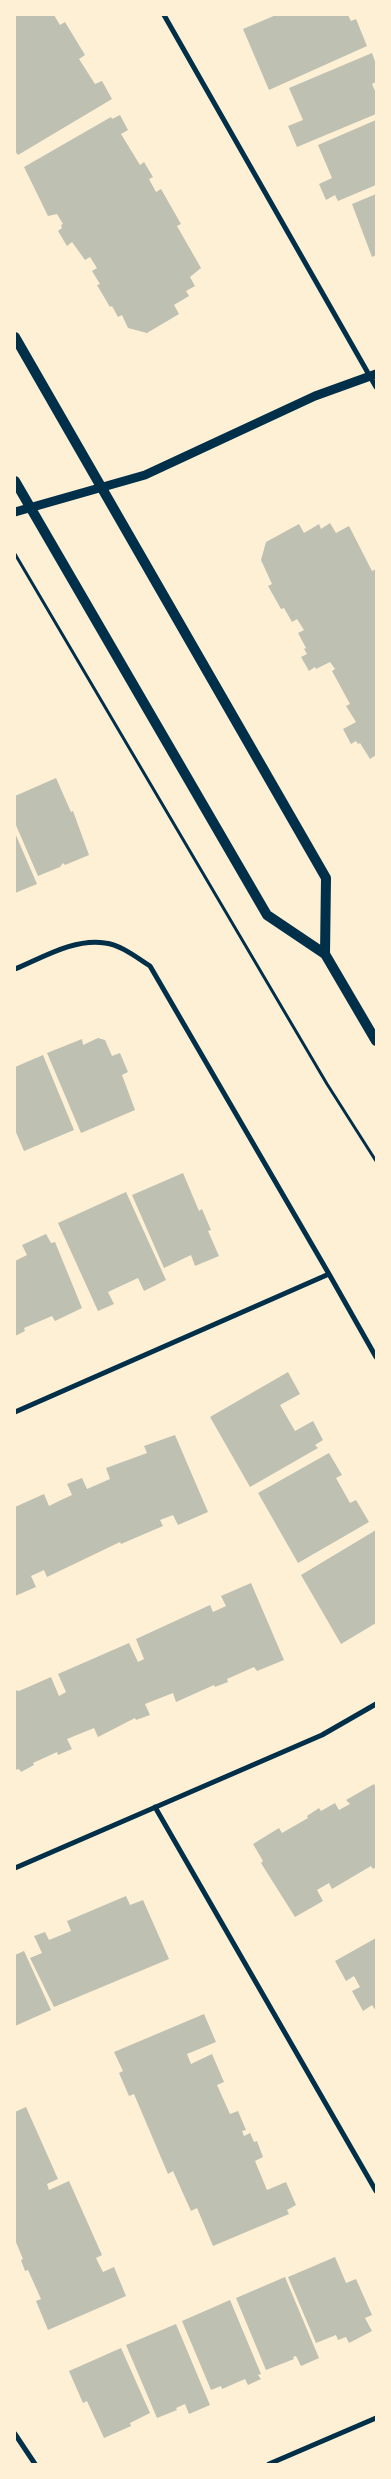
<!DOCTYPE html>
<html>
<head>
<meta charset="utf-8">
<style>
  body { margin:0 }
  #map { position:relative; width:391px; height:2479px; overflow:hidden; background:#fdf0d5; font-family:"Roboto Condensed",sans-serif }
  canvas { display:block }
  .frame { position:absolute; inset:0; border:16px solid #fdf0d5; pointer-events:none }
</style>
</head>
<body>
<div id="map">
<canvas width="391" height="2479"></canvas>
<div class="frame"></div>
</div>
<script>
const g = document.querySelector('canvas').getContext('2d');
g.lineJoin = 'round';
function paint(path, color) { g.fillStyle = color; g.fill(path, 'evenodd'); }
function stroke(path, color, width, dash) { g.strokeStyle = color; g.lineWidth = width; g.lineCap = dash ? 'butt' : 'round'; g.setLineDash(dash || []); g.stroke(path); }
paint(new Path2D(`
  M15,15H54L60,25L65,22L85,55L79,59L95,84L102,81L112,99L18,155L15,151Z
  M276,15H348L351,21L356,19L367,46L269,90L243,29Z
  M372,53L376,64V82L372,84L376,93V114L297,147L288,126L303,120L289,88Z
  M120,115L128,130L121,134L140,165L144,162L153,177L149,179L156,192L161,189L181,224L177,226L201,268L190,277L195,286L186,291L189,296L174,305L179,314L147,333L128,328L122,315L118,317L112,306L110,307L97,285L100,284L92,271L97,268L90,257L85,260L72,242L67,246L58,231L62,228L61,225L63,224L57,214L48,216L24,167L111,117L112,119Z
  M376,120V185L338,201L335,195L326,200L319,184L332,178L318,145Z
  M376,194V255L372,257L352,204Z
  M330,523L336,533L349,526L372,571L376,569V755L370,759L360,743L358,744L356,741L351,744L343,729L356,722L346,706L350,704L332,671L335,669L330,662L316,669L315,667L309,671L301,657L307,654L304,649L306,648L298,633L304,630L297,619L292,622L284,608L281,609L268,586L272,584L261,560L266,542L299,524L304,533L319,524L321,529Z
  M56,778L71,812L73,811L89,855L65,865L63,863L60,867L38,876L15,823V796Z
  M15,833L37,884L15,893Z
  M98,1038L105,1040L112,1056L120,1053L128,1072L122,1075L135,1110L81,1133L47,1053L82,1039L83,1045Z
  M43,1055L74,1130L24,1151L15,1130V1067Z
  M183,1173L199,1211L202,1209L211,1230L208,1231L219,1256L195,1266L191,1255L164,1268L132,1195Z
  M126,1192L166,1280L144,1291L138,1278L108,1292L114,1304L98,1311L58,1223Z
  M46,1234L51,1243L55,1242L82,1308L55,1321L52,1316L24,1328L25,1331L15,1336V1261L27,1255L22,1245Z
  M288,1372L300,1394L280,1405L295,1431L313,1421L323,1440L315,1445L318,1448L250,1487L210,1417Z
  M175,1435L208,1512L178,1525L173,1515L160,1520L163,1526L121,1544L120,1542L47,1577L44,1570L31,1576L36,1587L15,1596V1507L44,1494L49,1506L61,1500L72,1495L67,1484L82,1478L87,1489L110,1479L106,1468L147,1453L144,1446Z
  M329,1453L342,1475L336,1478L350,1503L356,1500L369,1522L298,1563L258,1493Z
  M376,1530V1623L341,1644L301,1575Z
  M251,1583L284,1660L257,1671L254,1667L227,1679L228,1682L215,1687L214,1685L176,1702L173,1693L145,1704L150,1715L136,1720L135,1718L98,1737L94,1728L67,1739L72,1749L58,1755L57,1752L33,1763L34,1765L21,1772L19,1769L15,1770V1690L19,1691L51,1677L59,1696L66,1692L58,1674L129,1643L138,1662L144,1659L136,1639L210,1605L213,1612L226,1606L221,1596Z
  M374,1784L376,1788V1867L373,1869L371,1866L332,1889L329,1883L317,1890L323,1901L295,1917L261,1863L263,1861L253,1844L279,1828L282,1833L308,1818L307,1816L319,1808L321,1811L335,1803L339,1810L350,1804L346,1800Z
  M126,1896L130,1905L143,1900L169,1959L54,2007L30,1958L42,1953L34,1936L45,1932L49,1940L71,1931L67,1921Z
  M376,1938V2011L372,2005L363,2011L352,1991L360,1987L354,1976L346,1981L335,1961Z
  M24,1951L51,2010L15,2026V1955Z
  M204,2014L216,2042L187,2054L191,2064L212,2054L224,2082L217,2085L230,2114L238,2111L246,2130L242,2131L244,2136L250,2133L254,2142L257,2141L263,2157L255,2161L267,2190L286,2182L296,2205L287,2210L289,2214L213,2246L197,2208L191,2211L173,2171L168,2174L134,2094L129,2096L119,2073L123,2071L114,2052Z
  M26,2107L58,2179L47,2184L49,2190L69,2181L102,2255L96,2258L103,2272L114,2267L126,2296L48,2330L36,2301L41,2299L28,2270L25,2271L21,2260L23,2259L15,2240V2112Z
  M335,2257L346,2283L356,2279L372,2315L365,2318L372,2331L349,2343L346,2337L338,2340L336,2335L316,2343L288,2277Z
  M285,2277L319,2358L301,2366L296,2356L293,2357L294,2359L266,2370L236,2298Z
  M230,2300L261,2374L258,2375L261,2379L248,2385L245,2379L222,2389L221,2386L211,2390L182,2321Z
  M176,2324L210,2405L189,2414L185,2404L176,2408L177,2410L157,2418L126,2345Z
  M121,2348L150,2413L130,2423L131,2426L104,2438L87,2401L83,2403L69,2371Z`), '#bec0b2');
stroke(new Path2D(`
  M15,554L327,1084L376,1161`), '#003049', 3);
stroke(new Path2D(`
  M164,15L376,387
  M15,969C42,958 74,938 105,943C121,945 136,957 150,966L329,1274
  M15,1412L329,1274L376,1357
  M155,1807L376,2191
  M15,1868L322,1735L376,1704
  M15,2434L35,2464
  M269,2464L376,2418`), '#003049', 5);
stroke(new Path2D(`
  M15,512L145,475L315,396L376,374`), '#003049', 9);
stroke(new Path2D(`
  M15,337L326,878L325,954
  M15,481L267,915L325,954L376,1041`), '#003049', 10);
</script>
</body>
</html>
